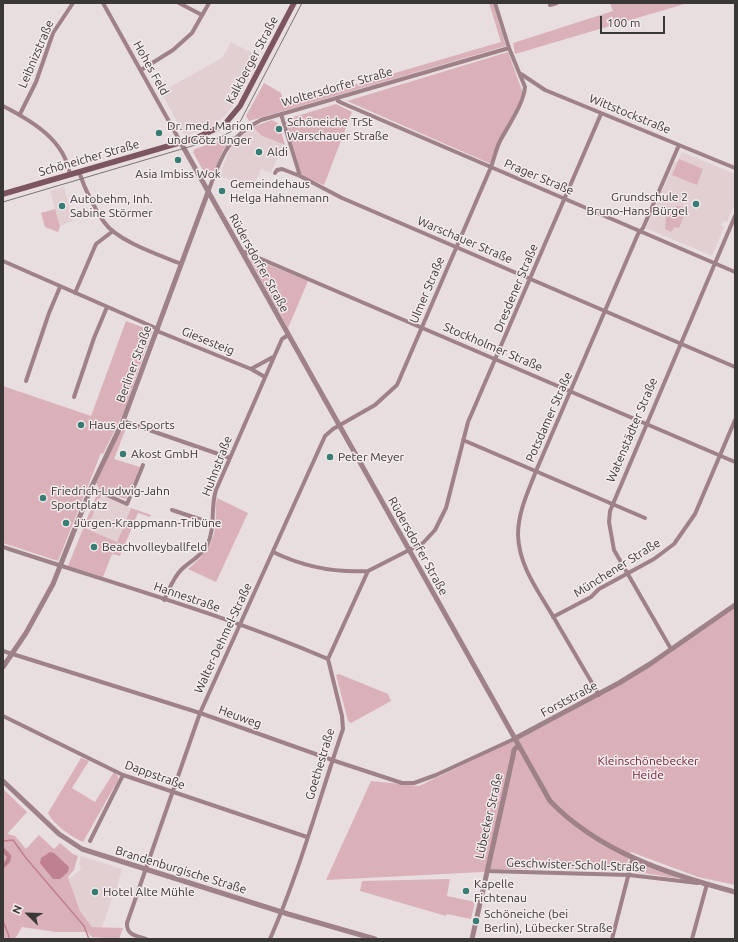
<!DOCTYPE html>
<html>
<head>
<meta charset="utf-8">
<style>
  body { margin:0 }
  #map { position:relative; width:738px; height:942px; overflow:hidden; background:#e8dee0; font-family:Ubuntu,sans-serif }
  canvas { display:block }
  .frame { position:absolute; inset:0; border:4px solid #3a3737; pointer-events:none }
  .north { position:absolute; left:8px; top:894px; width:40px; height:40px; -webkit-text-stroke:3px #f5ebed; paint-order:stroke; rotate:293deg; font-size:11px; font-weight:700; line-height:16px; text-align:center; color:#3a3737 }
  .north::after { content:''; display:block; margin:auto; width:14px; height:18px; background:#3a3737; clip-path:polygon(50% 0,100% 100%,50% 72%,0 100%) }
  .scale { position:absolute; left:600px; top:16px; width:65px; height:18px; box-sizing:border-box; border:2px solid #3a3737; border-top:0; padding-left:5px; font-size:12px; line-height:14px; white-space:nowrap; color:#3a3737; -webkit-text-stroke:3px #f5ebed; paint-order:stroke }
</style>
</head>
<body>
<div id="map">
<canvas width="738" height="942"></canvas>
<div class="frame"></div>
<div class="north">N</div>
<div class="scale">100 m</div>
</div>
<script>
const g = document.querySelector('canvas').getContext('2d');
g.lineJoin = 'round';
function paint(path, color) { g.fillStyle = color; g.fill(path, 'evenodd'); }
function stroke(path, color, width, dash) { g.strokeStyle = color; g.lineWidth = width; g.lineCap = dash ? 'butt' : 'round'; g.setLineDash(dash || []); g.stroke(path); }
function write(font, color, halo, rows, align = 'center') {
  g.font = font + ' Ubuntu,sans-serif'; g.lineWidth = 3; g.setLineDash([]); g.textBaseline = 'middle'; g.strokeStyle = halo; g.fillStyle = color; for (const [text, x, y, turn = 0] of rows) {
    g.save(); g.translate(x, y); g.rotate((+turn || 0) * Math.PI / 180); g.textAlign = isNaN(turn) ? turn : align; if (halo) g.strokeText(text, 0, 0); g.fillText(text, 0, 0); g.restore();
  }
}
paint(new Path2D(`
  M231,42L260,57L238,99L225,116L212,126L185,136L161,92L222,58Z
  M253,127L262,136L283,145L271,173L261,169L253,188L219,176L230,149L240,136Z
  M682,152L735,174V203L727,222L723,221L721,225L724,227L712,256L646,228L675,161L677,162Z
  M64,187L73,221L60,226L50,191Z
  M101,495L131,508L117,542L87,530Z
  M81,856L122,869L117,886L119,891L114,893L102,927H92L80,911L69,879L81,869L79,863Z`), '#e1cfd2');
paint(new Path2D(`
  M489,3H493L506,46L249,121L246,116L264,83L281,93L285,105L501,42Z
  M610,3H688L515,54L513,43L613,11Z
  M508,52L523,93L491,164L347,101Z
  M336,104L352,112L324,185L304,177L301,173L286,122L287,119Z
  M272,120L279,124L285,145L262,136L253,127Z
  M234,136L223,150L212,175L207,178L193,152L195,149Z
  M679,159L703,169L697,185L672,175Z
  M677,206L683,207L685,213L679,228L675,227L671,232L665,229L666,216L674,211Z
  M55,209L60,226L58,232L45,227L41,213Z
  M250,257L308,281L288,328L250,260Z
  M126,321L152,331L123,414L103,454L101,453L58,561L3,543V386L91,416Z
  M122,427L126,428L114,459L140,467L127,497L125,499L100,490L96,483Z
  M97,494L101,495L87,529L117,542L131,508L151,515L150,517L138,513L120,556L112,554L103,577L68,566Z
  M217,498L248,513L216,582L188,569C203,557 214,544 216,523C216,514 215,506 217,498Z
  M735,607V885L698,877L631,852L625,869H491L483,872L326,880L371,781L419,786L548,724L643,671Z
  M339,674L388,694L391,701L351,723L348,721L336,675Z
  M81,758L89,761L72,788L95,802L114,772L118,776V780L83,842C70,836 54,825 48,813Z
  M3,789L27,812L8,833V834L15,836L26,849L39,835L54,849L60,843L73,854L78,856L74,870L68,877L80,911L92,927L123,928L119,939L92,937L87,932H56L22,927L15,939H3Z
  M637,861L677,876L676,878L635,872L633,869L635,863Z
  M450,879L447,896L475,902L471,919L447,914L446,916L360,891L362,881Z`), '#dab1b9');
paint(new Path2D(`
  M50,852L54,853L69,867L68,872L60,879H53L40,863L41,858Z`), '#bf818f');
stroke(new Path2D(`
  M3,841L13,840L26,858L84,926L89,939
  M3,921L9,936L8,939`), '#bf818f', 1.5);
stroke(new Path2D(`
  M3,850L9,856L8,861L3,866`), '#bf818f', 4.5);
stroke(new Path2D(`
  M103,3L181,143
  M179,3L202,15
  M550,3V5L557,3
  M141,70L173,50L192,33L209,3
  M521,74L545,90L735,168
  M337,98L338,101L342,103L735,272
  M3,106C32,121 65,140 70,175
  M20,114L36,82L53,33L73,3
  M281,114L300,176L342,198L735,367
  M79,172C85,189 94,208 104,222C117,241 159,255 181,264
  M275,173L277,170L282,169L300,176
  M208,192C221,158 226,138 261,120L509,48
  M243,253L245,252L735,462
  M3,261L158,329
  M75,293L96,244L113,231
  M157,331L251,369L265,377
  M251,369L273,357
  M26,381L49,313L60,287
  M74,397L94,338L107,307
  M123,421L230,458
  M463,440L645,518
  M91,488L127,504L143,465
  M172,510L208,522H213
  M3,547C112,583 223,614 328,659
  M273,552C304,567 334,573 368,571
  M164,600C169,590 173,578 181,570C190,561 201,557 207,545C216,528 210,508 216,490L274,357L282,339L288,335
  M553,617L591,597L599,589L654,559L674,544L695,514L735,420
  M671,649L614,550L609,522L610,511L735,216
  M3,651L200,713L338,762L402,783H414L436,775L514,739
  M599,695C584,669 569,644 554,618C539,592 519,567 518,535C518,512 528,492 536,471L638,234L643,228L679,145
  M3,716L123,775L307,837
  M90,841L123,775
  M487,871L629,875L698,883
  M146,939C137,936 126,935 127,923L200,713L325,436L333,429L375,405L397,385L491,167C494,159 496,149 500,141C508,126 524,103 525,87L509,48L495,3
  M270,939C300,871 319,799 343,729L342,716L328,659L368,571L423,543L435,530L446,508L468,422L601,114
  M612,939L633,857
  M692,939L707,884H704`), '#9e8288', 4);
stroke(new Path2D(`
  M181,143L550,801C599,852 668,874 735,892
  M3,667L26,633L53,584L91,488L123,421L208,192
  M514,739L619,683L650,664L735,605
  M3,781L59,834L82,849L288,914L375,939
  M472,939L513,756L514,750L518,746`), '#9e8288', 5);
stroke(new Path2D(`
  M3,194L196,138L224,125L240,106L294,3`), '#7c555e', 5.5);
stroke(new Path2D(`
  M3,202L219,138L232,131L241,120L302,3`), '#777272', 1);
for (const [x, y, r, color] of [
  [279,129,4,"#377d74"],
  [159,133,4,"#377d74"],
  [259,152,4,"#377d74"],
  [178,160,4,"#377d74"],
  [222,191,4,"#377d74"],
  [696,204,4,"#377d74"],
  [62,206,4,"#377d74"],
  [81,425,4,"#377d74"],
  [123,454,4,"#377d74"],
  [330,457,4,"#377d74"],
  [43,498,4,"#377d74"],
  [66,523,4,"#377d74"],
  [94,547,4,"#377d74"],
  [466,891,4,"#377d74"],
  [95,892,4,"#377d74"],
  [476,921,4,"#377d74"]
]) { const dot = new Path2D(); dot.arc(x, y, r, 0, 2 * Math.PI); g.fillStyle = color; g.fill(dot); stroke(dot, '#f5ebed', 1.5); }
write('12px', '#3a3737', '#f5ebed', [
  ["Leibnizstraße",36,54,-67],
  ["Kalkberger Straße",252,60,-62],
  ["Hohes Feld",151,68,61],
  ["Woltersdorfer Straße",337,87,-16],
  ["Wittstockstraße",630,114,22],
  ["Schöneicher Straße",89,158,-16],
  ["Prager Straße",539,177,23],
  ["Warschauer Straße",465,240,23],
  ["Rüdersdorfer Straße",259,263,61],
  ["Dresdener Straße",516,288,-67],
  ["Ulmer Straße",427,290,-67],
  ["Giesesteig",208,341,22],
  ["Stockholmer Straße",493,347,23],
  ["Berliner Straße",134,364,-70],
  ["Potsdamer Straße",549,417,-66],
  ["Watenstädter Straße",632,430,-67],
  ["Huhnstraße",217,466,-69],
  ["Rüdersdorfer Straße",418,546,61],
  ["Münchener Straße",617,568,-32],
  ["Hannestraße",187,597,19],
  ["Walter-Dehmel-Straße",223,638,-65],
  ["Forststraße",569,699,-28],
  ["Heuweg",240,717,20],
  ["Goethestraße",320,764,-73],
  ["Dappstraße",155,775,20],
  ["Lübecker Straße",489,816,-77],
  ["Geschwister-Scholl-Straße",576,865,2],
  ["Brandenburgische Straße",181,870,17]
]);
write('12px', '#3a3737', '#f5ebed', [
  ["Schöneiche TrSt",287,122],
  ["Warschauer Straße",287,136],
  ["Dr. med. Marion",167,126],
  ["und Götz Unger",167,140],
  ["Aldi",267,152],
  ["Asia Imbiss Wok",178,174,"center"],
  ["Gemeindehaus",230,184],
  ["Helga Hahnemann",230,198],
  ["Grundschule 2",688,197,"right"],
  ["Bruno-Hans Bürgel",688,211,"right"],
  ["Autobehm, Inh.",70,199],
  ["Sabine Störmer",70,213],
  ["Haus des Sports",89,425],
  ["Akost GmbH",131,454],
  ["Peter Meyer",338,457],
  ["Friedrich-Ludwig-Jahn",51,491],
  ["Sportplatz",51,505],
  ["Jürgen-Krappmann-Tribüne",74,523],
  ["Beachvolleyballfeld",102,547],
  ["Kapelle",474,884],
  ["Fichtenau",474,898],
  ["Hotel Alte Mühle",103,892],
  ["Schöneiche (bei",484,914],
  ["Berlin), Lübecker Straße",484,928]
], 'left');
write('12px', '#71253d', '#f5ebed', [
  ["Kleinschönebecker",648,761],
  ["Heide",648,775]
]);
</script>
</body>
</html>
